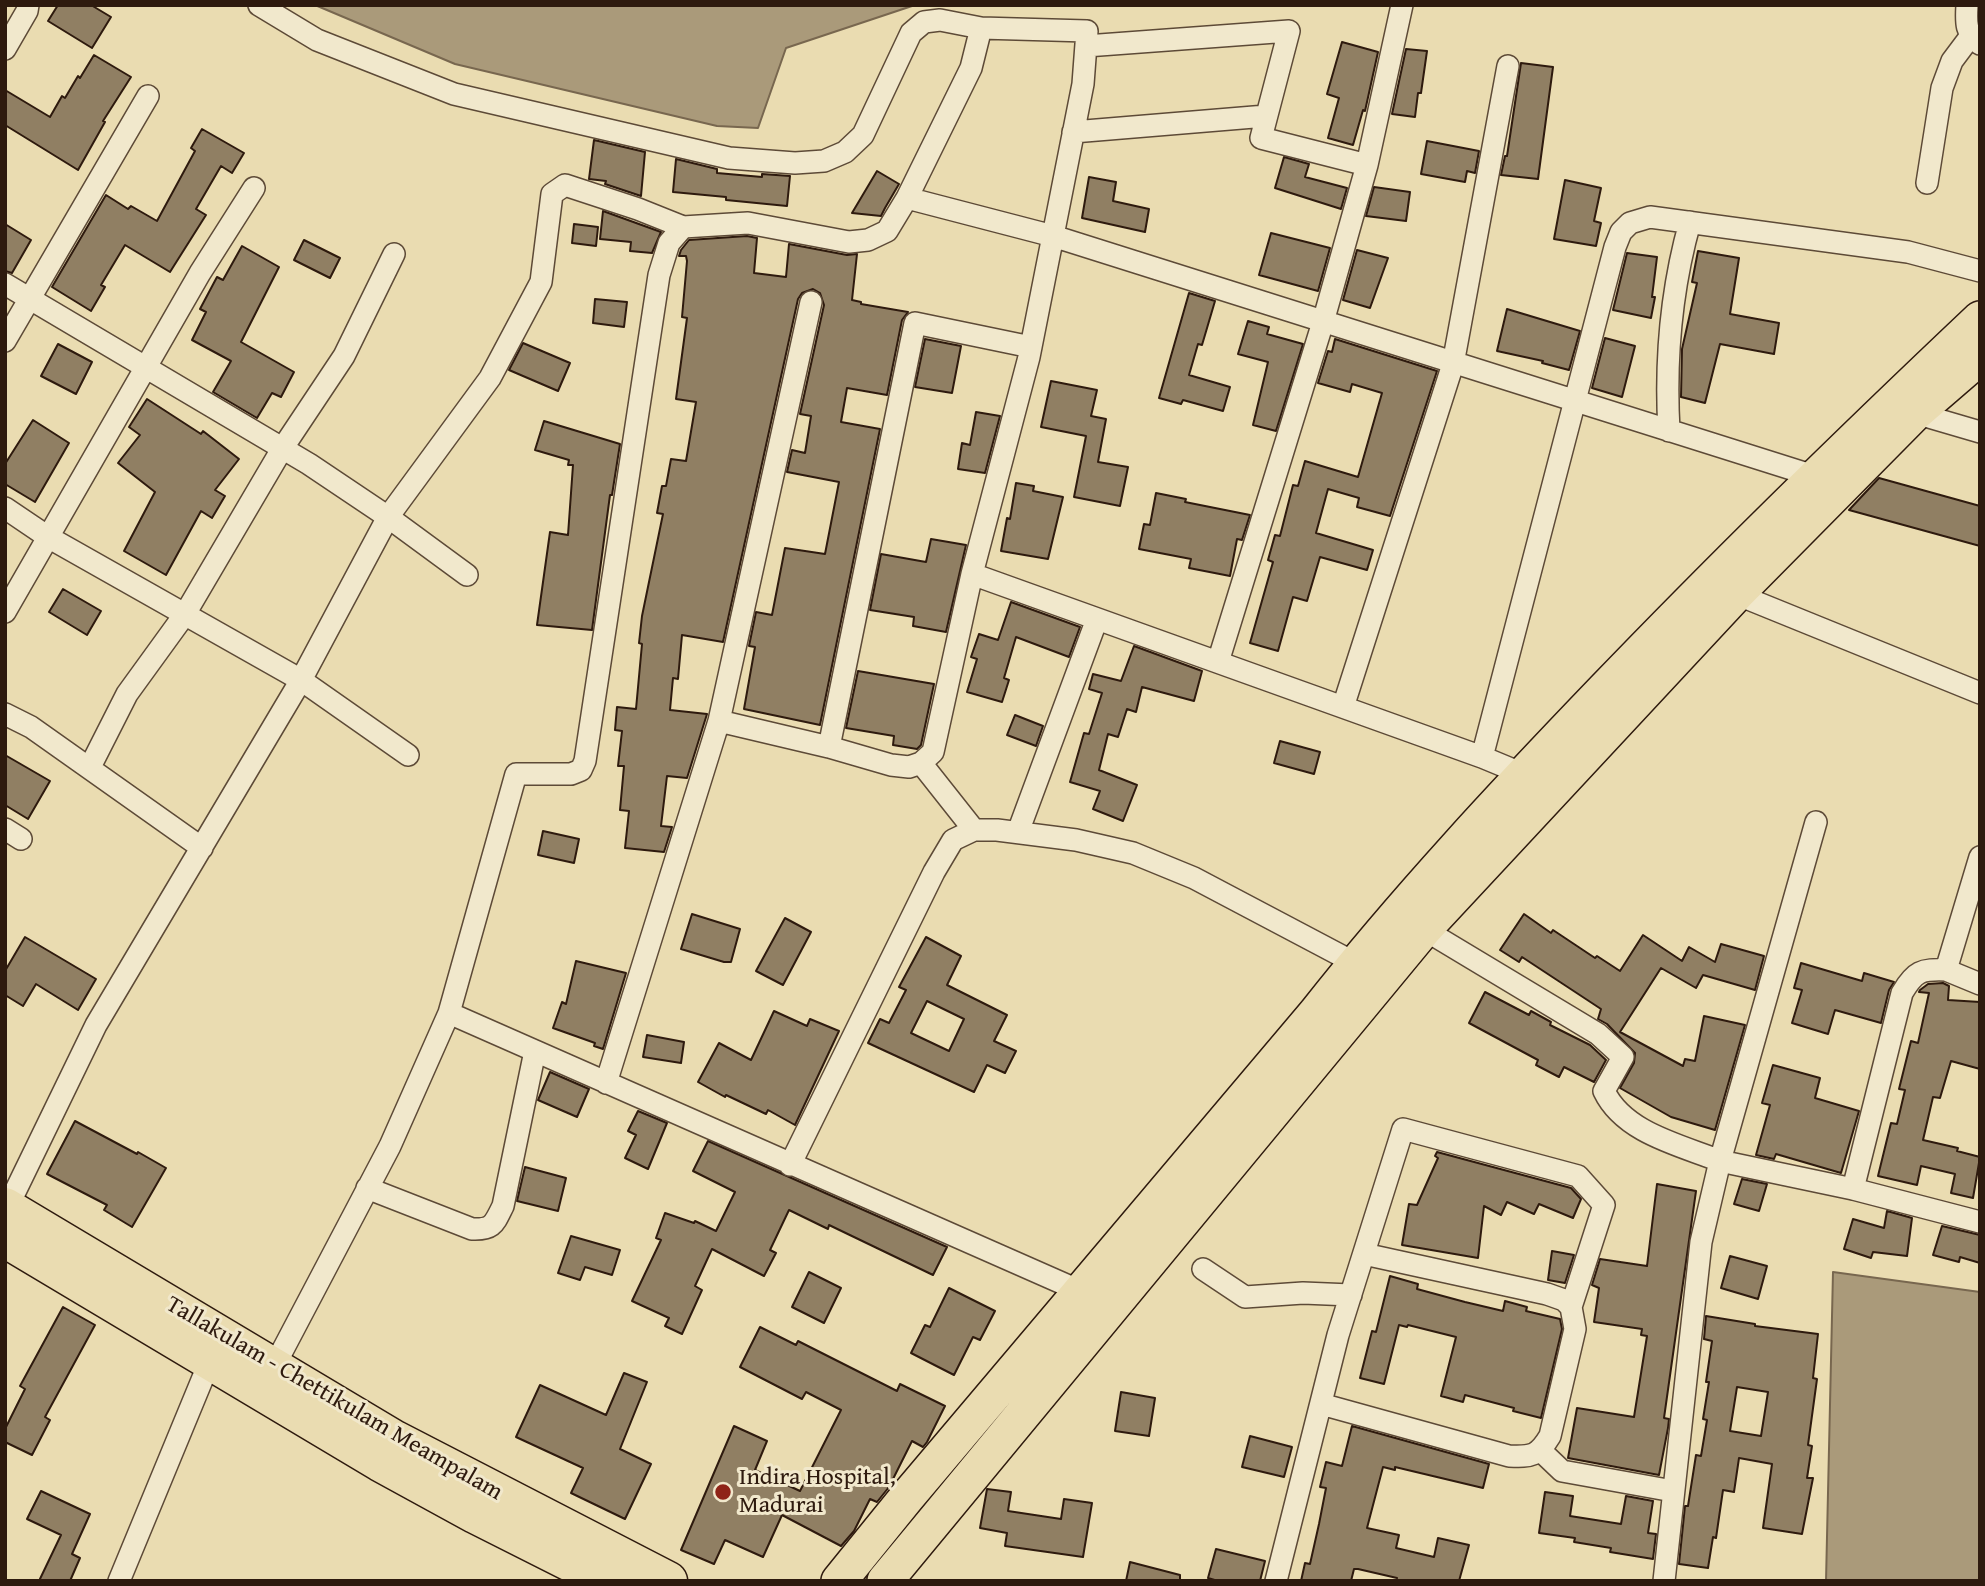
<!DOCTYPE html>
<html>
<head>
<meta charset="utf-8">
<style>
  body { margin:0 }
  #map { position:relative; width:1985px; height:1586px; overflow:hidden; background:#eadcb1; font-family:"Gentium Book Plus",serif }
  canvas { display:block }
  .frame { position:absolute; inset:0; border:7px solid #2e1a0e; pointer-events:none }
</style>
</head>
<body>
<div id="map">
<canvas width="1985" height="1586"></canvas>
<div class="frame"></div>
</div>
<script>
const g = document.querySelector('canvas').getContext('2d');
g.lineJoin = 'round';
function paint(path, color) { g.fillStyle = color; g.fill(path, 'evenodd'); }
function stroke(path, color, width, dash) { g.strokeStyle = color; g.lineWidth = width; g.lineCap = dash ? 'butt' : 'round'; g.setLineDash(dash || []); g.stroke(path); }
function write(font, color, halo, rows, align = 'center') {
  g.font = font + ' "Gentium Book Plus",serif'; g.lineWidth = 6; g.setLineDash([]); g.textBaseline = 'middle'; g.strokeStyle = halo; g.fillStyle = color; for (const [text, x, y, turn = 0] of rows) {
    g.save(); g.translate(x, y); g.rotate((+turn || 0) * Math.PI / 180); g.textAlign = isNaN(turn) ? turn : align; if (halo) g.strokeText(text, 0, 0); g.fillText(text, 0, 0); g.restore();
  }
}
const water = new Path2D(`
  M315,5H915L786,48L758,128L717,126L455,64Z
  M1833,1272L1980,1292V1581H1826Z`);
paint(water, '#aa9a7a');
stroke(water, '#78674f', 2);
stroke(new Path2D(`
  M865,1581L931,1496L974,1447`), '#aa9a7a', 23);
const building = new Path2D(`
  M58,5H91L111,17L92,48L48,21Z
  M1342,42L1378,52L1365,111L1363,110L1353,145L1328,138L1339,98L1327,94Z
  M1406,49L1427,51L1421,93H1418L1415,117L1392,114Z
  M94,55L131,77L103,121L105,122L78,170L5,125V90L50,117L62,96L65,98L78,76L80,78Z
  M1521,63L1553,67L1538,179L1501,175L1505,156H1507Z
  M202,129L244,153L232,173L221,166L196,209L206,215L170,272L125,245L101,285L105,287L91,311L52,287L106,195L128,209L131,206L157,221L195,151L191,148Z
  M594,140L645,152L641,196L605,184L606,181L589,179Z
  M1427,141L1479,151L1475,173L1467,171L1465,182L1421,174Z
  M1284,157L1309,164L1305,177L1347,188L1341,209L1275,188Z
  M676,159L717,169V173L762,177V174L790,176L787,206L726,200V197L673,192Z
  M877,171L899,184L885,208L881,216L852,213Z
  M1089,177L1116,182L1113,201L1149,209L1145,232L1082,218Z
  M1565,180L1601,188L1594,221L1601,223L1596,246L1554,239Z
  M1374,187L1410,192L1406,221L1366,216Z
  M603,211L661,232L652,253L630,251L631,242L600,239Z
  M5,224L31,240L12,273L5,271Z
  M574,224L598,227L596,246L572,243Z
  M1271,233L1330,248L1318,291L1259,275Z
  M747,236L757,238L754,273L786,277L789,244L847,255L857,254L852,300L861,302V304L908,312L902,320L887,395L847,388L841,422L880,429L820,725L744,709L755,647L749,646L756,612L772,615L785,548L825,554L839,482L787,472L792,450L805,453L811,416L800,414L824,305L820,293L813,289L802,293L798,299L723,642L682,635L678,679L673,678L670,710L707,714L687,778L667,776L661,826L672,827L664,852L625,848L629,811L620,810L624,766H618L622,731L615,730L617,707L636,709L642,644L639,643L642,616L663,514L657,513L662,486H666L671,459L686,461L696,402L676,399L687,318L682,317L687,261L686,256H679L681,250L689,240Z
  M304,240L340,258L330,278L294,260Z
  M242,246L279,267L241,342L294,372L281,397L272,393L257,418L213,392L231,361L192,340L206,312L200,309L217,277L223,280Z
  M1357,250L1388,258L1370,308L1343,300Z
  M1698,251L1739,258L1730,314L1779,323L1774,354L1720,344L1705,403L1681,397L1682,349L1697,283L1692,282Z
  M1627,253L1657,257L1652,297H1655L1651,318L1613,310Z
  M1189,293L1215,301L1202,345L1198,344L1189,375L1230,387L1223,411L1183,400L1181,404L1159,398Z
  M595,299L627,302L624,327L593,323Z
  M1507,309L1580,331L1569,370L1542,363L1543,361L1497,351Z
  M1248,321L1269,327L1267,334L1303,344L1276,431L1253,425L1268,362L1238,354Z
  M1605,338L1635,346L1622,397L1592,388Z
  M925,339L961,346L952,393L915,387Z
  M1335,339L1437,371L1390,516L1357,507L1359,498L1328,489L1316,533L1373,550L1367,570L1320,557L1307,601L1293,597L1278,651L1250,643L1273,562L1268,560L1275,535L1280,536L1293,485L1298,486L1305,461L1358,477L1382,393L1352,384L1350,392L1318,383L1328,351L1332,352Z
  M523,343L570,363L558,391L509,370Z
  M58,344L92,362L76,394L41,376Z
  M1051,381L1097,390L1091,416L1106,419L1098,462L1128,467L1120,506L1074,497L1086,436L1041,427Z
  M147,399L201,434L203,431L239,459L215,490L225,496L212,518L201,511L166,575L124,551L155,492L118,463L140,435L129,427Z
  M976,412L1000,416L985,473L958,469L962,443L970,445Z
  M33,420L69,443L35,502L5,484V464Z
  M544,421L620,444L612,495H610L592,630L537,625L550,532L568,535L573,465H568L569,460L535,450Z
  M1879,478L1980,506V546L1849,510Z
  M1016,483L1034,486L1033,491L1063,497L1048,559L1001,551L1007,518L1010,519Z
  M1156,493L1186,499L1185,502L1250,515L1242,540L1237,539L1230,576L1189,568L1191,559L1139,549L1144,524L1150,525Z
  M931,539L966,545L946,632L913,626L914,617L870,610L881,554L926,562Z
  M63,589L101,611L87,635L49,612Z
  M1011,602L1080,627L1069,657L1016,637L1004,678L1009,680L1002,702L967,692L977,659L971,657L979,634L998,640Z
  M1134,646L1202,671L1194,701L1142,687L1136,712L1127,709L1118,737L1108,734L1099,770L1137,785L1123,821L1093,809L1100,791L1070,782L1084,733L1089,734L1102,693L1089,689L1093,674L1121,681Z
  M858,671L934,684L921,745L917,749L893,745L894,736L846,728Z
  M1015,715L1043,726L1036,746L1007,735Z
  M1280,741L1320,752L1314,774L1274,763Z
  M5,755L50,781L28,819L5,805Z
  M543,831L579,839L574,863L538,855Z
  M692,914L740,929L731,962H724L681,949Z
  M1524,914L1551,933L1553,930L1595,958L1597,956L1620,971L1643,935L1682,961L1689,947L1715,962L1721,944L1764,956L1755,990L1703,975L1696,988L1661,968L1620,1032L1683,1066L1685,1059L1695,1061L1704,1016L1745,1025L1715,1130L1671,1117L1620,1088L1634,1063L1635,1053L1607,1024L1598,1019L1601,1009L1522,957L1519,962L1500,950Z
  M785,918L811,932L783,985L756,971Z
  M25,937L96,979L78,1010L36,984L23,1006L5,995V971Z
  M926,937L961,956L947,985L1007,1015L994,1041L1016,1051L1005,1073L987,1065L974,1092L868,1043L880,1019L889,1023L906,990L899,987ZM927,1001L964,1019L949,1051L911,1033Z
  M576,961L626,973L603,1049L594,1046L595,1043L553,1028L562,1002L566,1004Z
  M1801,963L1862,981L1864,973L1894,982L1889,990L1881,1023L1835,1010L1828,1034L1792,1023L1802,990L1794,988Z
  M1943,983L1949,986L1948,1000L1980,1002V1069L1951,1061L1940,1098L1933,1097L1923,1140L1958,1148L1957,1151L1980,1157L1973,1198L1951,1193L1955,1174L1921,1166L1917,1185L1878,1176L1891,1123L1897,1124L1905,1090L1899,1089L1911,1041L1918,1043L1929,993L1919,992L1920,990L1928,984Z
  M1485,992L1529,1015L1531,1011L1551,1022L1550,1025L1590,1045L1606,1060L1594,1082L1564,1067L1559,1077L1536,1065L1538,1060L1469,1023Z
  M774,1011L807,1026L810,1019L839,1031L795,1125L768,1110L766,1114L726,1095L725,1097L698,1082L719,1043L751,1060Z
  M647,1035L684,1042L681,1063L643,1057Z
  M1773,1065L1820,1078L1815,1098L1859,1111L1841,1173L1776,1154L1774,1159L1756,1155L1770,1105L1762,1103Z
  M550,1072L589,1089L577,1117L538,1100Z
  M638,1111L667,1123L648,1169L625,1158L636,1135L628,1131Z
  M75,1121L137,1154L138,1152L166,1168L132,1227L104,1210L107,1205L47,1174Z
  M708,1141L947,1247L933,1275L829,1225L828,1229L789,1210L770,1250L776,1253L764,1276L712,1249L695,1286L702,1290L682,1334L665,1326L669,1318L632,1301L661,1240L656,1238L665,1213L694,1223L695,1221L716,1231L735,1192L693,1171Z
  M1437,1152L1571,1188L1581,1199L1573,1218L1539,1204L1534,1214L1507,1202L1501,1215L1484,1206L1478,1258L1402,1245L1409,1204L1417,1205L1438,1158L1435,1156Z
  M525,1167L566,1178L558,1211L517,1201Z
  M1742,1179L1767,1184L1759,1211L1734,1204Z
  M1657,1184L1696,1191L1664,1418L1669,1419L1668,1428L1659,1475L1568,1458L1577,1408L1634,1417L1647,1336L1641,1335L1642,1329L1594,1322L1599,1288L1592,1285L1600,1259L1647,1266Z
  M1887,1211L1912,1218L1907,1256L1873,1252L1871,1258L1844,1249L1853,1219L1884,1228Z
  M1942,1226L1980,1235V1263L1960,1257L1959,1262L1933,1255Z
  M571,1236L620,1250L612,1275L585,1267L580,1280L558,1273Z
  M1552,1251L1574,1255L1565,1283L1548,1280Z
  M1730,1256L1767,1266L1758,1299L1721,1288Z
  M809,1272L841,1288L824,1323L792,1307Z
  M1390,1276L1418,1284L1417,1289L1465,1302L1503,1311L1505,1301L1527,1307L1526,1311L1560,1319L1562,1329L1541,1418L1513,1411L1514,1408L1465,1395L1463,1402L1441,1396L1456,1337L1408,1325L1407,1327L1399,1325L1384,1384L1360,1378L1372,1331L1376,1332Z
  M949,1288L995,1311L980,1340L973,1337L954,1375L911,1353L925,1325L930,1327Z
  M63,1307L95,1325L45,1417L50,1420L32,1455L5,1442V1429L25,1389L20,1386Z
  M1706,1316L1755,1324V1326L1818,1334L1813,1378L1817,1379L1808,1445L1812,1446L1807,1478H1813L1802,1534L1763,1528L1772,1464L1739,1458L1734,1492L1723,1490L1716,1538L1713,1537L1708,1568L1679,1564L1685,1506H1688L1696,1455L1701,1456L1707,1420L1703,1419L1709,1382H1706L1712,1341L1704,1339ZM1737,1387L1768,1392L1761,1436L1730,1431Z
  M760,1327L796,1345L798,1341L897,1391L900,1384L945,1406L927,1442L923,1447L912,1441L889,1487L877,1502L870,1499L854,1531L841,1546L782,1515L763,1557L725,1540L714,1564L681,1550L734,1426L767,1441L755,1470L800,1491L841,1410L806,1392L802,1399L740,1367Z
  M624,1373L647,1382L620,1449L651,1464L625,1519L571,1493L583,1468L516,1437L540,1385L606,1415Z
  M1121,1392L1155,1398L1149,1436L1115,1431Z
  M1352,1426L1489,1464L1483,1488L1395,1467V1470L1383,1467L1367,1528L1399,1535L1396,1548L1434,1557L1438,1538L1469,1545L1459,1581H1396L1397,1578L1358,1569H1354L1351,1581H1301L1305,1563L1310,1564L1319,1524L1326,1488L1320,1487L1326,1462L1342,1466Z
  M1250,1436L1292,1447L1284,1477L1242,1467Z
  M987,1489L1011,1492L1008,1511L1061,1519L1064,1499L1092,1503L1083,1557L1005,1546L1007,1533L980,1528Z
  M41,1491L90,1514L72,1554L80,1558L70,1581H39L61,1535L27,1519Z
  M1545,1492L1573,1496L1570,1516L1621,1524L1626,1496L1653,1501L1648,1533L1656,1534L1653,1559L1610,1552L1611,1548L1574,1542L1575,1538L1539,1533Z
  M1216,1549L1265,1561L1260,1581H1218L1208,1578Z
  M1130,1562L1180,1575V1581H1126Z`);
paint(building, '#907f63');
stroke(building, '#2e1a0e', 2);
const street = new Path2D(`
  M259,5L317,40L454,94L729,158L795,163L824,161L845,152L863,135L911,33L924,22L940,20L981,28L1087,31L1083,84L1029,357L972,574L933,752L921,763L909,767L891,765L829,747L719,721L606,1083
  M1967,5C1966,22 1965,33 1980,44
  M981,28L971,68L907,198L887,231L868,240L849,242L748,223L683,227L669,243L659,275L585,761L581,770L571,774H516L449,1013L1080,1291
  M1086,46L1289,31L1261,138L1367,165
  M5,49L27,11L28,5
  M1073,132L1266,116
  M1927,183L1942,88L1952,61L1970,37
  M907,198L1053,236L1817,477
  M5,284L309,464L388,517L301,680L96,1025L11,1200
  M5,341L148,96
  M1915,413L1980,432
  M1669,431C1665,361 1671,290 1690,222
  M5,508L48,537L301,680L408,755
  M972,574L1482,757L1523,774
  M467,575L388,517L490,378L541,282L552,194L565,185L638,209L683,227
  M1736,594L1980,693
  M5,612L200,273L254,188
  M1218,662L1323,322L1367,165L1402,5
  M1343,707L1453,364L1508,66
  M5,714L31,727L202,848
  M719,721L811,302
  M829,747L915,323L1031,347
  M1482,757L1615,247L1621,232L1630,223L1650,217L1908,252L1980,271
  M921,763L974,830
  M90,767L127,694L185,614L282,449L344,356L394,254
  M1816,822L1720,1161L1853,1189L1980,1222
  M5,829L21,839
  M1018,832L1097,619
  M1415,924L1598,1034L1623,1057L1604,1091C1624,1133 1680,1145 1720,1161L1701,1242L1664,1581
  M1946,970L1980,984
  M790,1165L934,872L953,840L974,830H997L1076,840L1133,853L1194,878L1355,963
  M367,1188L472,1229C493,1230 494,1224 503,1206L535,1051
  M1853,1189L1902,993C1915,971 1921,969 1946,970L1980,857
  M1203,1269L1245,1297L1303,1293L1351,1295
  M278,1359L390,1146L449,1013
  M1321,1404L1509,1456C1532,1457 1538,1456 1550,1436L1575,1329L1571,1307L1564,1300L1547,1294L1364,1254
  M1541,1451L1562,1471L1673,1491
  M119,1581L207,1368
  M1276,1581L1338,1335L1403,1129L1578,1176L1604,1205L1571,1307`);
const primary = new Path2D(`
  M839,1581L907,1497L1316,1013C1405,900 1504,794 1604,690C1726,563 1852,440 1980,319
  M885,1581L1424,929L1736,594L1915,413L1980,357`);
const highway = new Path2D(`
  M5,1207L395,1440L668,1581
  M5,1238L380,1462L475,1514L608,1581`);
stroke(street, '#5d4a37', 24);
stroke(primary, '#2e1a0e', 38);
stroke(highway, '#2e1a0e', 41);
stroke(street, '#f1e8cc', 21);
stroke(primary, '#eadcb1', 35);
stroke(highway, '#eadcb1', 38);
for (const [x, y, r, color] of [
  [723,1492,9,"#8f2418"]
]) { const dot = new Path2D(); dot.arc(x, y, r, 0, 2 * Math.PI); g.fillStyle = color; g.fill(dot); stroke(dot, '#f1e8cc', 2.5); }
write('24px', '#2e1a0e', '#f1e8cc', [
  ["Tallakulam - Chettikulam Meampalam",334,1399,30]
]);
write('24px', '#2e1a0e', '#f1e8cc', [
  ["Indira Hospital,",739,1478],
  ["Madurai",739,1506]
], 'left');
</script>
</body>
</html>
